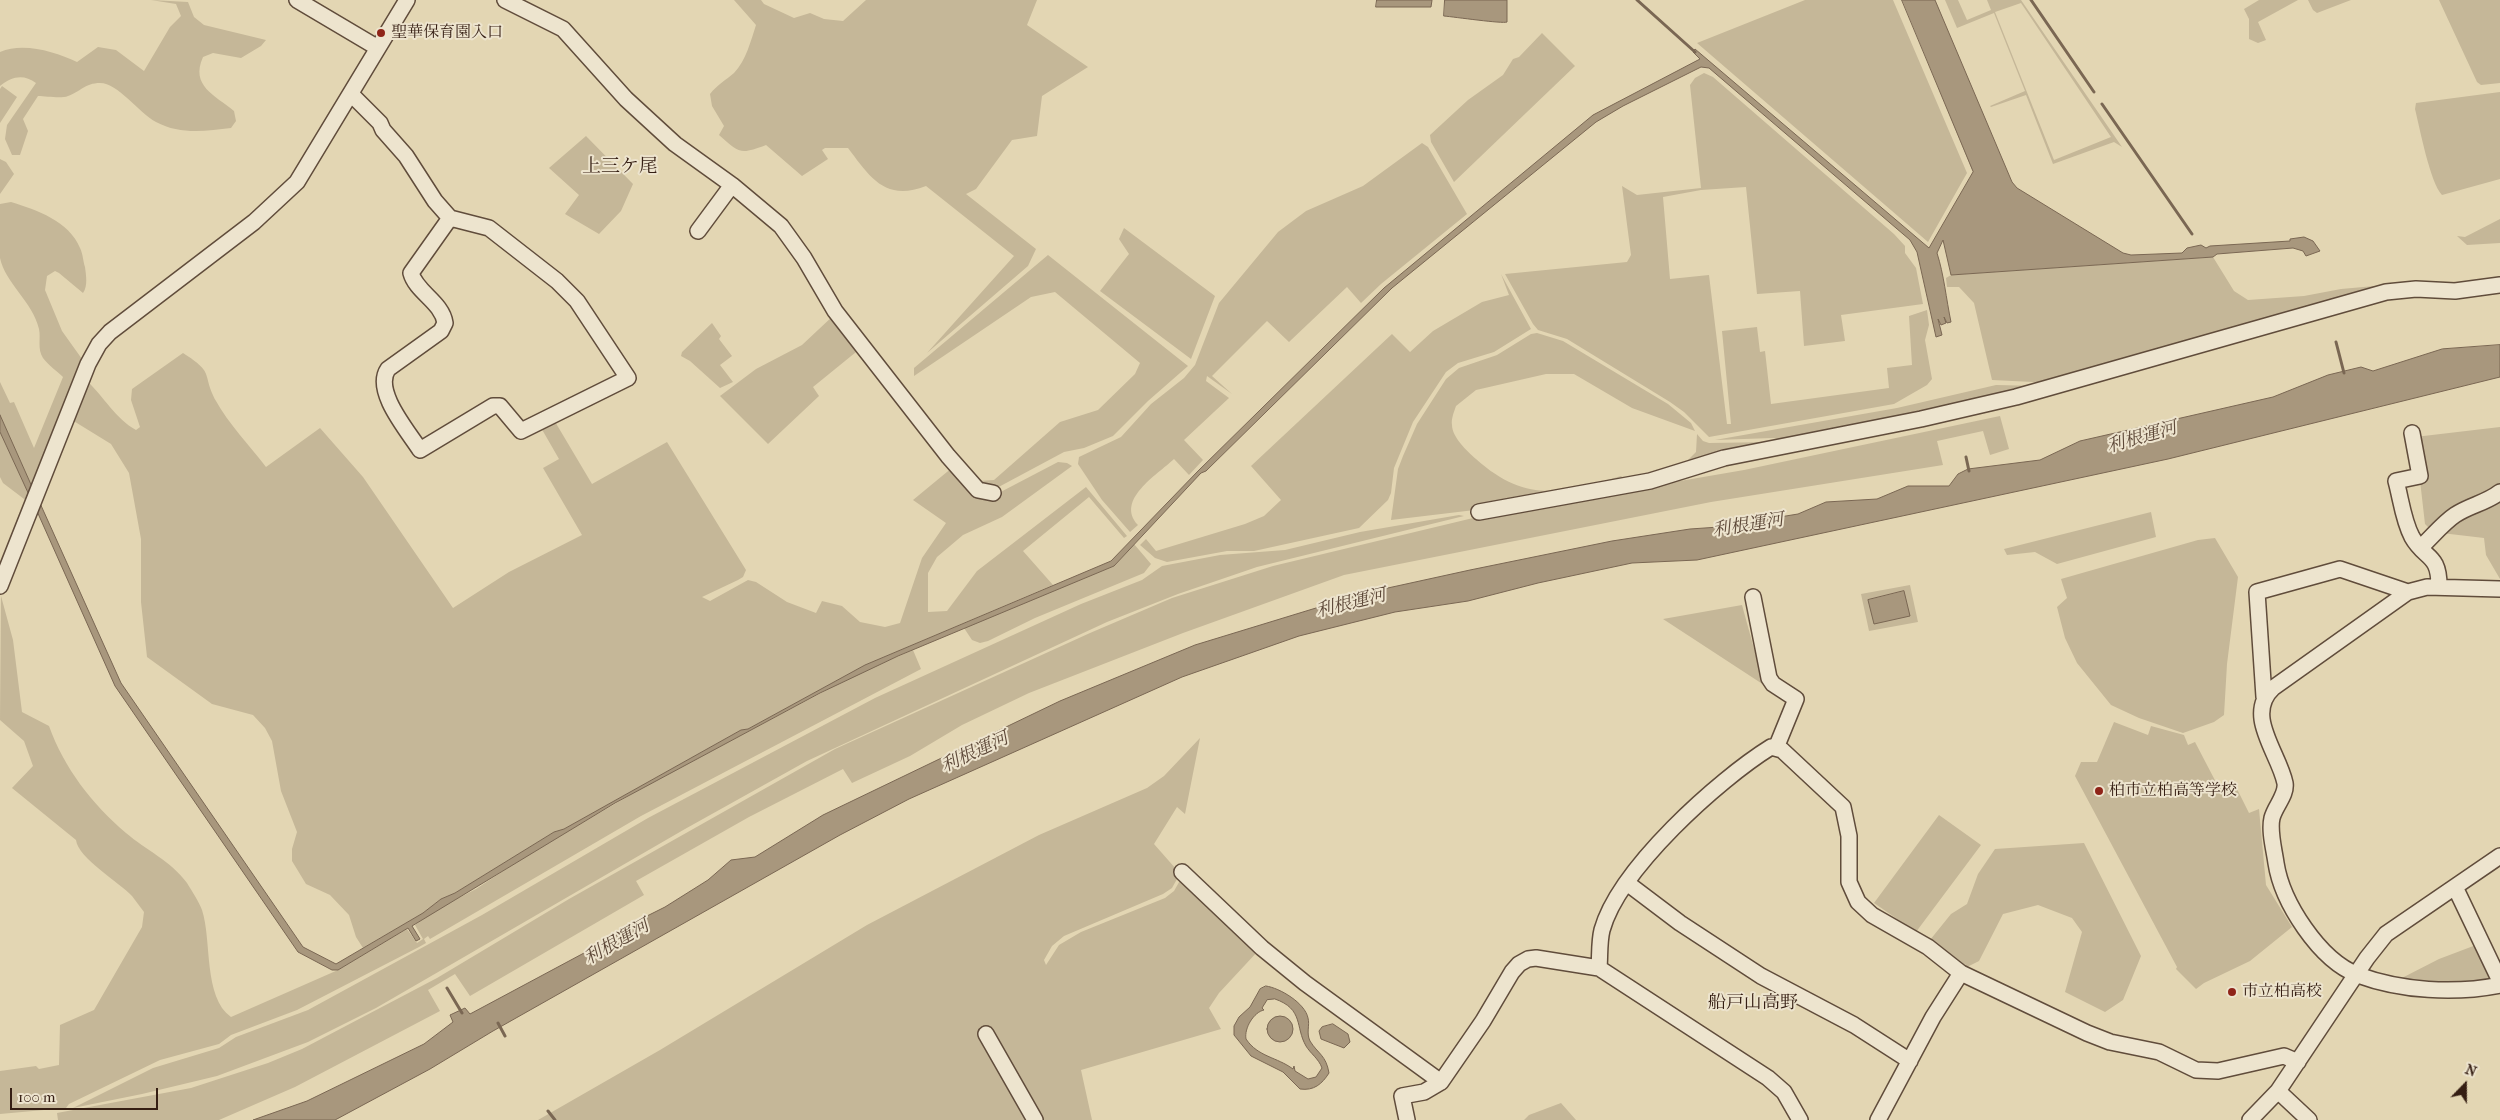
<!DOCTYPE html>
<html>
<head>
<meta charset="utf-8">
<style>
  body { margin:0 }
  #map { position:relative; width:2500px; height:1120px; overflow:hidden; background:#e3d6b3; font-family:"IM FELL French Canon",serif }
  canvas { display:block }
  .north { position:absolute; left:2440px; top:1060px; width:50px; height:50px; -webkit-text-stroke:4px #ede4ce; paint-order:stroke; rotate:22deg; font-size:14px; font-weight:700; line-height:20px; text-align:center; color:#351e13 }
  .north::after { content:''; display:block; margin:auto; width:18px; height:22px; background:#351e13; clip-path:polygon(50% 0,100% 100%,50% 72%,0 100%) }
  .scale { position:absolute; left:10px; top:1088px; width:148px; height:22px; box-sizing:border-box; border:2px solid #351e13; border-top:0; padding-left:6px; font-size:15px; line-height:18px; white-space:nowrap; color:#351e13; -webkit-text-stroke:4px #ede4ce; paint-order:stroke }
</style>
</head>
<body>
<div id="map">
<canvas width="2500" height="1120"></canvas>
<div class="north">N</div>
<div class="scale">100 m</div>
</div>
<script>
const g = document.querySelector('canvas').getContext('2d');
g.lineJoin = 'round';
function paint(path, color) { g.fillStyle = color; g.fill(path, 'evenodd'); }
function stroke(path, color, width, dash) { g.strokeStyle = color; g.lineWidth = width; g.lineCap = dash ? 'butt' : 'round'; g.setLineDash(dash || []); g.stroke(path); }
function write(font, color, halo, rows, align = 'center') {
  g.font = font + ' "IM FELL French Canon","Noto Serif JP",serif'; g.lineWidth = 4; g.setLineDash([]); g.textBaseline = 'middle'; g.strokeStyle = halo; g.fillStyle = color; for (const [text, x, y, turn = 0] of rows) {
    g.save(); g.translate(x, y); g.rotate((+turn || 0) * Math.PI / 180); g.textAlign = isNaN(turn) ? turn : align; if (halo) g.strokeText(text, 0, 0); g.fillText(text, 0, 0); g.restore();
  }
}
paint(new Path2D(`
  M151,0L188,2L194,17L204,25L266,40L261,46L241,58L213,53L203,57C190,86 215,95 234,111L236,121L231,128C206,131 180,135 156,122C138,112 118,83 100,83C85,83 80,92 68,96C61,99 46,96 38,96L23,119L28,131L20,155H12L5,139L7,125L36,83C24,74 12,76 0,86V52C24,42 55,52 77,62L98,47L116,50L144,71L170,27L181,16L176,4Z
  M734,0H761L764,4L794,18L810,13L824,19L843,21L866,0H1037L1027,25L1088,67L1042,96L1037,136L1012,140L976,189L966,194L1036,249L1028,266L927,353L1014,256L926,186C885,202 870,177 848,148H825L822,150L828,159L802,176L766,145C740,155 739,153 719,135L724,126L712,106L710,94C717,85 726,80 734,73C746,61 751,40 756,25Z
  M1805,0H1893L1967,173L1928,242L1697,43Z
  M1945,0H1958L1967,20L1991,10L1987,0H2021L2122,147L2114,142L2053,164L2026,95L1991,107L1990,106L2025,91L1994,13L1957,28ZM2021,3L2111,137L2054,160L1995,12Z
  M2259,0H2298L2258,22L2266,40L2258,43L2249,39V19L2244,9Z
  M2308,0H2351L2317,13L2313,10Z
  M2439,0H2500V83L2481,85L2477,82Z
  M1542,33L1575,66L1454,182L1431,142L1430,135L1468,100L1503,75L1513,59L1519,57Z
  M1704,73L1713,77L1894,234L1905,246V253L1916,268L1923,304L1841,315L1845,341L1804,346L1800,291L1757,294L1746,187L1701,190L1663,197L1670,279L1709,275L1727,424H1731L1722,331L1757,327L1760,352L1765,351L1771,404L1889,388L1887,368L1912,365L1909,316L1927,310L1929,325L1925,340L1932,379L1927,385L1894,404L1709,437L1684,412L1670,402L1567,339L1538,330L1533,324L1505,274L1627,262L1631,255L1622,186L1637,195L1701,188L1690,85L1695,78Z
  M2,86L17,97L0,123V89Z
  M2500,92V179L2442,195C2430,182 2420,129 2415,109L2416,103Z
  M586,136L633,184L621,211L599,234L565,214L579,195L549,168Z
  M1422,143L1428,147L1467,214L1381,284L1361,303L1347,287L1289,342L1267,321L1212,376L1232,394L1207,376L1206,381L1229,398L1184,440L1203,460L1189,475L1174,459C1157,475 1115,500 1138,525L1130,532L1102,500L1078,464L1079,457L1121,437L1151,404L1184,378L1195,365L1219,303L1278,232L1306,211L1363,186Z
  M0,159L6,162L14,174L0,194Z
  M11,202C37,210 69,221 80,248C83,254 83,261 85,267C86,275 88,286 83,293L59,273L55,271L47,276L45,290L62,331L82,359L33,489L0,415V382L10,403L14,402L34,448L63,377C57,371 48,365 43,358C37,349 41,338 39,329C33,302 5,283 0,258C0,241 0,221 0,204Z
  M2500,219V243L2467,245L2457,236L2465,237Z
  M1124,228L1215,296L1191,359L1100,291L1129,254L1119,239Z
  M1048,255L1188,366L1148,401L1113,436L1084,448L1064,452L993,490H983L901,386L978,481L994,480L1060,422L1098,410L1135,374L1140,363L1055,292L1031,297L914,376V368Z
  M2213,257L2234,291L2248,300L2304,296L2341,289L2397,284L2054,383L1992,380L1974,303L1959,287H1947L1946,278L1951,275Z
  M1501,274L1531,329L1494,352L1458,363L1446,372L1413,422L1394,468L1391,493L1388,500L1359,528L1254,551H1227L1167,562L1155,558L1140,545L1146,539L1156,551L1245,524L1264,516L1281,500L1251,466L1392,334L1410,352L1433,331L1482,302L1509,295Z
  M834,315L861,348L813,387L819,396L768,444L720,396L756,369L802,345Z
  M712,323L721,336L719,339L732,356L720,365L733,382L720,388L690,361L681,356L682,352Z
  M1537,333L1563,341L1668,404L1691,423L1695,431L1632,408L1574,374H1546L1476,390L1456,406C1454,412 1451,419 1452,425C1452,437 1467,451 1476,459C1525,503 1562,494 1621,476L1627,481L1483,509L1391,520L1398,469L1403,456L1417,424L1446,379L1459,368L1497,355L1531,334Z
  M183,353C216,374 201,373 216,401C228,423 250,446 266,467L320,428L363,477L453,608L509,572L582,535L543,468L559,459L540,426L554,420L592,484L667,442L746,570L743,577L738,580L702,597L710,601L748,580L756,582L787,602L816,613L822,601L842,606L860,622L885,627L900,623L922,558L946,523L913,500L953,467L993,496L1058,462L1067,463L1072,466L1002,517L963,535L937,557L928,573V612L947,611L977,571L1086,487L1127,536L1124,538L1089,497L1023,551L1053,585L865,665L748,729L741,730L564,829L554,832L455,893L441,899L423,913L363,948L356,937L349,915L330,895L306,884L292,861V849L297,832L281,791L272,741L265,728L253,715L212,704L147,657L141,602V539L129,473L111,444L72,420L87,381C104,397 116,419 136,430L140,427L131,400L132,389Z
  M1996,385L2040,386L1791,441L1773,438L1715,440L1897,408Z
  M2000,416L2009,449L1990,455L1983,431L1937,441L1943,465L1711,502L1344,575L1183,633L1029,693L962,725L910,756L852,783L843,769L749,817L636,881L644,895L470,996L455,974L428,990L440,1011L295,1087L219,1120H58L57,1113L191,1088L268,1063L302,1049L437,978L569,899L835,749L1090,633L1172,598L1273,566L1494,513L1744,470Z
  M2500,427V579L2486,555L2484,538L2433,532L2425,524L2415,437Z
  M0,432L30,497L28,502L3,483L0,477Z
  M1697,434L1703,441L1709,443L1773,442L1682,466L1696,452Z
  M2151,512L2156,537L2057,564L2035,552L2007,555L2004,549Z
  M1459,515L1464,516L1257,567L1178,594L1107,622L807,761L685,829L376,1008L308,1042L217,1076L142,1094L73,1108L153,1068L219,1048L236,1037L308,1010L482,915L648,818L875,698L1081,604L1142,580L1162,566L1220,555L1285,550L1360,532Z
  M2215,538L2238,577L2227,664L2224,715L2214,722L2183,733L2139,718L2111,705L2077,663L2065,638L2057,607L2067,598L2061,579L2198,540Z
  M1134,544L1151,564L1144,573L1035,618L988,641L980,643L972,640L964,628L1114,566Z
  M1910,585L1918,622L1869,631L1861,594Z
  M1,596L13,640L22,712L49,726C64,768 92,804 126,833C146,850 171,861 187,883C192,891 199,902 202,910C212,940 203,997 231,1017L338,970L407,929L417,943L423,939L415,925L435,910L476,889L524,857L649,784L857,674L913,650L921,669L641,816L430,939L428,936L424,939L426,943L419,947L297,1010L231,1035L219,1044L160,1060L69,1104L66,1108L0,1114V1071L36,1066L39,1069L59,1065L60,1025L94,1010L142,927L144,912C140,907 136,901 132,896C119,882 78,858 76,840L12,788L33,766L24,741L0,720Z
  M1742,605L1764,685L1663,619Z
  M2114,722L2148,735L2151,726L2184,735L2188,745L2195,742L2219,788L2233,781L2249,813L2259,809L2266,885L2292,927L2250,961L2204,983L2196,989L2176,969L2177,967L2075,776L2081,762H2097Z
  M1200,738L1185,814L1177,807L1154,844L1176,869L1175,877L1177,879L1172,888L1163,894L1064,936L1052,946L1044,960L1046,965L1059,945L1081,932L1165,898L1174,891L1182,877L1258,951L1219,993L1209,1008L1221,1029L1081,1070L1092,1120H538L660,1050L867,925L1039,835L1147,788L1164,776Z
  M1939,815L1981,845L1916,932L1874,903Z
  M2084,843L2141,956L2123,1000L2105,1012L2065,992L2082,932L2072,918L2038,905L2003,914L1979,961L1965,968L1930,940L1951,914L1967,904L1978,874L1995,849Z
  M2476,945L2496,979L2460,986L2398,980L2439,959Z
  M1561,1103L1576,1120H1524L1529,1115Z`), '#c5b798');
const water = new Path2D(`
  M1377,0H1432L1431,7H1376Z
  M1445,0H1507V22C1503,24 1455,17 1444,16Z
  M1902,0H1935L2012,182L2017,188L2123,253L2131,255L2182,253L2187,248L2201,245L2206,248L2210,246L2290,241V239L2304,237L2313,241L2320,251L2306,256L2303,251L2293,248L2217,254L2213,257L1951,275L1943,240L1937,253C1944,275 1946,298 1951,322L1947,323L1944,317L1946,323L1941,325L1938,319L1942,335L1936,337L1917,252L1910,240L1709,68L1701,67L1623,106L1596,122L1392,288L1206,471L1201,473L1114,566L898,656L820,693L615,803L412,926L420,939L416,941L408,928L338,970H332L298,952L115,686L36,509L39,501L121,683L303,947L336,964L423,913L441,899L455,893L554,832L564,829L741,730L748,729L865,665L1111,561L1198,471L1384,288L1593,115L1700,59L1693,52L1695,49L1929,248L1973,172Z
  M2500,345V377L2168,459L1697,560L1632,563L1538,583L1468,601L1395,612L1299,636L1182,677L909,799L840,835L493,1031L430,1069L335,1120H253L307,1101L424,1044L453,1022L450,1015L465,1008L470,1014L612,938L635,922L665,907L708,880L731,860L755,857L823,815L1060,701L1195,645L1365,593L1470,570L1612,541L1690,529L1719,527L1798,514L1826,502L1877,499L1908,486H1949L1958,474L1968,469L2040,460L2080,441L2273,397L2328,375L2361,367L2373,371L2442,349Z
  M0,415L33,489L30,497L0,432Z
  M1904,591L1910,616L1874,624L1868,600Z
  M1266,986C1280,988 1305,1003 1308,1018C1310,1025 1306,1033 1310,1041C1318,1054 1326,1055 1329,1073C1322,1084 1314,1091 1300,1089L1283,1072L1251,1056L1234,1035V1026L1239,1017L1250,1007L1260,989ZM1275,999C1304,1009 1295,1027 1306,1046C1310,1053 1319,1059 1322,1068L1316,1077L1308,1079L1295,1071L1294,1066L1293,1069C1277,1057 1258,1057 1246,1039C1244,1028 1254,1012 1264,1010L1262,1008L1267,1000Z
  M1267 1029a13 13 0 1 1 26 0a13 13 0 1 1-26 0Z
  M1333,1024L1348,1034L1350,1042L1344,1048L1321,1039L1319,1031L1322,1027Z`);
paint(water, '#a8977d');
stroke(water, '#7a6753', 1);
stroke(new Path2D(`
  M1637,0L1695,52
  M2031,0L2094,92
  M2102,104L2192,234
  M2336,342L2344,373
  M1966,457L1969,471
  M447,988L462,1013
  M498,1023L505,1036
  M548,1111L555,1120`), '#7a6753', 3);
const minor = new Path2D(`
  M297,0L378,48
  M505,0L563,29L626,99L675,144L732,185L781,226L804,258L835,311L948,456L978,490L993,493
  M352,95L380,123L383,130L406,156L435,201L450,218L489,228L557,281L577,301L628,378L521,431L500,406H493L420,450C408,431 373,391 388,369L441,331L445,323C442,302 416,292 411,273L450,218
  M698,231L732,185
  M2412,433L2420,476L2396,481C2401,499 2403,520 2412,537C2425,560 2439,553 2439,586
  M1479,512L1650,481L1724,458L1921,419L2016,397L2386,292L2416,289L2455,291L2500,285
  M2421,547C2432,537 2443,523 2455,515C2470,505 2486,503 2500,492
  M0,586L88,364L99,344L110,332L254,222L297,182L407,0
  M2500,589L2427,587L2408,592L2273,688C2244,715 2279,753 2285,783C2287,795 2275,806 2272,818C2269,831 2274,849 2276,863C2282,902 2319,960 2358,975C2401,991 2455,994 2500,985
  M1753,597L1769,678L1773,684L1796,699L1776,748
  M2264,697L2257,592L2340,569L2408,592
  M1182,872L1262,948L1305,983L1441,1082
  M1627,883L1680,923L1761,976L1854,1025L1910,1061
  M2455,887L2500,981
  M1599,968C1600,956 1599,942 1602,930C1619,869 1718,780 1771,747L1782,750L1843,807L1849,836V882L1858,902L1872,915L1928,947L1961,973L2087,1033L2110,1042L2159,1052L2196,1070L2218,1071L2284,1056L2298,1062
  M986,1034L1035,1120
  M2278,1091L2309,1120
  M1407,1120L1402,1096L1424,1092L1441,1082L1483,1021L1512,972L1519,964L1528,959L1536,958L1599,968L1768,1078L1784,1092L1800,1120
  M1878,1120L1933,1017L1961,973
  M2250,1120L2278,1091L2367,958L2386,934L2500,856`);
stroke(minor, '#604c3b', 18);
stroke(minor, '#ede4ce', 15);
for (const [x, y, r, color] of [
  [381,33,5,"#8f2418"],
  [2099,791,5,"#8f2418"],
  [2232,992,5,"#8f2418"]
]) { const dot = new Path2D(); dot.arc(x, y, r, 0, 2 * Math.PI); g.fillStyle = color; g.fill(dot); stroke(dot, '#ede4ce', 2); }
write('16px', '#351e13', '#ede4ce', [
  ["聖華保育園入口",391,33],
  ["柏市立柏高等学校",2109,791],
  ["市立柏高校",2242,992]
], 'left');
write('italic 18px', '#5d4838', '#ede4ce', [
  ["利根運河",2142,438,-16],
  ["利根運河",1748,526,-9],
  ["利根運河",1351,604,-14],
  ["利根運河",975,753,-25],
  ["利根運河",617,943,-30]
]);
write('18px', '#351e13', '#ede4ce', [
  ["船戸山高野",1753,1004]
]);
write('19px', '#351e13', '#ede4ce', [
  ["上三ケ尾",620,167]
]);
</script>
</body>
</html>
